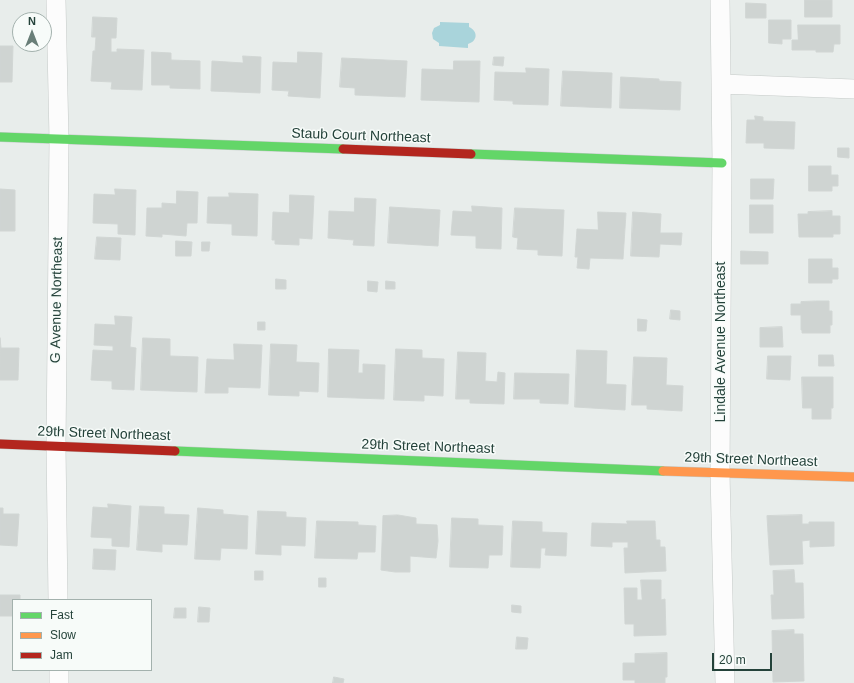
<!DOCTYPE html>
<html>
<head>
<meta charset="utf-8">
<style>
  body { margin:0 }
  #map { position:relative; width:854px; height:683px; overflow:hidden; background:#e8edeb; font-family:Arial,sans-serif }
  canvas { display:block }
  .legend { position:absolute; left:12px; top:599px; width:140px; height:72px; box-sizing:border-box; background:#f7fbf9; border:1px solid #a3b1ad; margin:0; padding:5px 7px; list-style:none; font-size:12px; color:#24423a }
  .legend li { display:flex; align-items:center; gap:8px; height:20px }
  .legend b { width:20px; border:1px solid #a3b1ad }
  .north { position:absolute; left:12px; top:12px; width:40px; height:40px; box-sizing:border-box; background:#f7fbf9; border:1px solid #a3b1ad; border-radius:50%; rotate:0deg; font-size:11px; font-weight:700; line-height:16px; text-align:center; color:#24423a }
  .north::after { content:''; display:block; margin:auto; width:14px; height:18px; background:#697e78; clip-path:polygon(50% 0,100% 100%,50% 72%,0 100%) }
  .scale { position:absolute; left:712px; top:653px; width:60px; height:18px; box-sizing:border-box; border:2px solid #24423a; border-top:0; padding-left:5px; font-size:12px; line-height:14px; white-space:nowrap; color:#24423a; -webkit-text-stroke:3px #f7fbf9; paint-order:stroke }
</style>
</head>
<body>
<div id="map">
<canvas width="854" height="683"></canvas>
<ul class="legend">
<li><b style="height:5px;background:#63d668"></b>Fast</li>
<li><b style="height:5px;background:#ff974d"></b>Slow</li>
<li><b style="height:5px;background:#b3261e"></b>Jam</li>
</ul>
<div class="north">N</div>
<div class="scale">20 m</div>
</div>
<script>
const g = document.querySelector('canvas').getContext('2d');
g.lineJoin = 'round';
function paint(path, color) { g.fillStyle = color; g.fill(path, 'evenodd'); }
function stroke(path, color, width, dash) { g.strokeStyle = color; g.lineWidth = width; g.lineCap = dash ? 'butt' : 'round'; g.setLineDash(dash || []); g.stroke(path); }
function write(font, color, halo, rows, align = 'center') {
  g.font = font + ' Arial,sans-serif'; g.lineWidth = 3; g.setLineDash([]); g.textBaseline = 'middle'; g.strokeStyle = halo; g.fillStyle = color; for (const [text, x, y, turn = 0] of rows) {
    g.save(); g.translate(x, y); g.rotate((+turn || 0) * Math.PI / 180); g.textAlign = isNaN(turn) ? turn : align; if (halo) g.strokeText(text, 0, 0); g.fillText(text, 0, 0); g.restore();
  }
}
paint(new Path2D(`
  M440,22L469,23V27C478,31 478,41 468,44V48L439,46V43L433,39L432,33L434,28L440,25Z`), '#a9d4db');
const building = new Path2D(`
  M805,0H832V17H805Z
  M746,3L766,4V18H746Z
  M93,17L117,18L116,38H111V52H117V49L144,50L142,90L111,89L112,82L91,81L93,51H95L96,37H92Z
  M769,20H791V39H782V44L769,43Z
  M798,25H840V44H834L833,52H816V50H792V40H798Z
  M0,46H13L12,82H0Z
  M152,52L171,53V60L200,61V89L170,88V85H152Z
  M298,52L322,53L320,98L288,96L289,91L272,90L273,62L297,63Z
  M243,56L261,57L260,93L211,91L212,61L243,63Z
  M494,57H504L503,66L493,65Z
  M342,58L407,61L405,97L355,95V88L340,87Z
  M454,61H480L479,102L421,100L422,69L453,70Z
  M526,68L549,69L548,105L513,104V101L494,100L495,72L526,73Z
  M563,71L612,73L611,108L561,106Z
  M621,77L659,79V81L681,82L680,110L620,108Z
  M755,116L763,117V121L795,122L794,149L764,148V143H746L747,120H755Z
  M838,148H849V158L838,157Z
  M809,166H831V175H838V186H832V191H809Z
  M751,179H774L773,199H751Z
  M0,189L15,190V231H0Z
  M115,189L136,190L135,235L118,234V224L93,223L94,194L115,195Z
  M177,191L198,192L197,223H187L186,236L162,234V237L146,236L147,208H162V203L176,204Z
  M229,193L258,194L257,236L232,235V224L207,223L208,197H229Z
  M290,195L314,196L312,239L299,238V245L275,244V240H272L273,212L289,213Z
  M355,198L376,199L374,246L353,245L354,240L328,238L329,211L354,212Z
  M750,205H773V233H750Z
  M472,206L502,208L501,249L476,248V236L451,235L453,211L472,212Z
  M390,207L440,210L438,246L388,243Z
  M515,208L564,210L562,256L538,255V250L517,249L518,238L513,237Z
  M832,211V216H840V234H833V237H799L798,214H808V212Z
  M598,212L626,213L623,259L590,258L589,269L577,268L578,257H575L577,229L598,230Z
  M633,212L661,214L660,233H682L681,245L660,244L659,257L631,256Z
  M97,237L121,238L120,260L95,259Z
  M176,241L192,242L191,256H176Z
  M202,242H210L209,251H202Z
  M741,251L768,252V264H741Z
  M809,259H832V268H838V279H832V283H809Z
  M276,279L286,280V289H276Z
  M368,281L378,282L377,292L368,291Z
  M386,281L395,282V289H386Z
  M816,301H829V311H832V325H830V333H802V330H801V315H791V304H801V302Z
  M671,310L680,311V320L670,319Z
  M115,316L132,317L130,347L136,348L134,390L112,389V381L91,380L93,350L113,351V346L94,345L95,324L115,325Z
  M638,319L647,320L646,331H638Z
  M258,322H265V330H258Z
  M782,327L783,347H760V328Z
  M0,338L1,348H19L18,380H0Z
  M143,338L170,339V356L198,357L197,392L141,390Z
  M234,344L262,345L260,388L228,387V393H205L207,359L234,360Z
  M271,344L297,345L296,362L319,363L318,392L299,391V396L269,395Z
  M329,349L359,350L358,373H363V364L385,365L384,399L328,397Z
  M396,349L422,350V358L444,359L443,396L424,395V401L394,400Z
  M577,350L607,351L606,384L626,385L625,410L575,407Z
  M458,352L486,353L485,381L497,382L498,372L505,373L504,404L470,403V399H456Z
  M819,355H833L834,366H819Z
  M768,356H791L790,380L767,379Z
  M634,357L667,358L666,385L683,386L682,411L647,409V405H632Z
  M515,373L569,374L568,404L540,403V399H514Z
  M802,377H833V408H831V419H812V408H803Z
  M108,504L131,506L129,547L112,546V538L91,537L93,507L108,508Z
  M140,506L164,507V514L189,515L187,545L162,544V552L137,550Z
  M0,508H3V514H19L17,546L0,545Z
  M198,508L223,510V514L248,516L247,549L221,548L220,560L195,559Z
  M258,511L286,512V517L306,518L305,546L281,545V555L256,554Z
  M398,515L416,518V524L437,525L438,541L436,558L410,556V572H395L381,570L383,516Z
  M802,515V524H809V522H834V546L810,547V540L802,541L803,564L770,565L767,516Z
  M452,518L478,519V525L503,526L502,555H489L488,568L450,567Z
  M317,521L358,522V525L376,526L375,552H358L357,559L315,558Z
  M513,521L542,522V532L567,533L566,556L545,555L546,548H541L540,568L511,567Z
  M627,521H655L656,540H660V547H665L666,571L625,573L624,548H628V542H612V547L591,546L592,523L627,524Z
  M94,549L116,550L115,570L93,569Z
  M794,570L795,583H803L804,618L772,619L771,595H774L773,571Z
  M255,571H263V580H255Z
  M319,578H326V587H319Z
  M641,580H661V600L665,599L666,635L634,636V624H625L624,588H637V600H642Z
  M0,595H20V600H13V616H0Z
  M512,605L521,606V613L512,612Z
  M199,607L210,608L209,622H198Z
  M175,608H186V618H174Z
  M794,630V634H803L804,681L773,682L772,631Z
  M517,637L528,638L527,649H516Z
  M667,653V677H665V683H635V680H623V663H635V654Z
  M334,677L344,679L343,683H333Z`);
paint(building, '#cfd4d2');
stroke(building, '#d1d6d4', 1);
const street = new Path2D(`
  M56,0L59,139L56,446L58,600
  M720,0L722,163L720,473L725,683
  M721,84L854,89
  M59,670V683`);
const fast = new Path2D(`
  M0,137L343,149
  M471,154L722,163
  M175,451L663,471`);
const slow = new Path2D(`
  M663,471L854,477`);
const jam = new Path2D(`
  M343,149L471,154
  M0,444L175,451`);
stroke(street, '#c5cac8', 20);
stroke(fast, '#c3cbc8', 10);
stroke(slow, '#c3cbc8', 10);
stroke(jam, '#c3cbc8', 10);
stroke(street, '#fcfcfc', 19);
stroke(fast, '#63d668', 9);
stroke(slow, '#ff974d', 9);
stroke(jam, '#b3261e', 9);
write('14px', '#24423a', '#f7fbf9', [
  ["Staub Court Northeast",361,136,2],
  ["G Avenue Northeast",57,300,-89],
  ["Lindale Avenue Northeast",721,342,-90],
  ["29th Street Northeast",104,434,2],
  ["29th Street Northeast",428,447,2],
  ["29th Street Northeast",751,460,2]
]);
</script>
</body>
</html>
